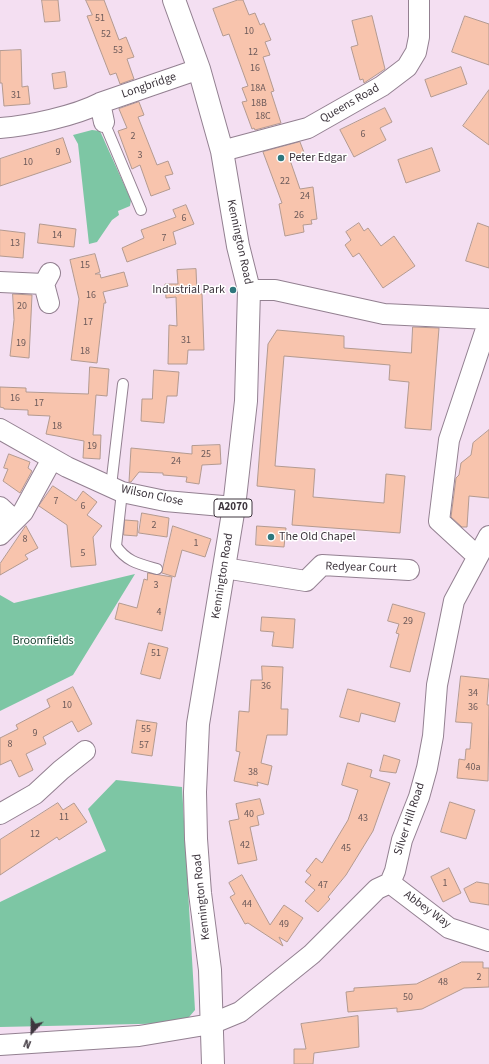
<!DOCTYPE html>
<html>
<head>
<meta charset="utf-8">
<style>
  body { margin:0 }
  #map { position:relative; width:489px; height:1064px; overflow:hidden; background:#f4dff2; font-family:"Source Sans 3",sans-serif }
  canvas { display:block }
  .north { position:absolute; left:12px; top:1012px; width:40px; height:40px; -webkit-text-stroke:3px #fff; paint-order:stroke; rotate:202deg; font-size:11px; font-weight:700; line-height:16px; text-align:center; color:#3e363e }
  .north::after { content:''; display:block; margin:auto; width:14px; height:18px; background:#3e363e; clip-path:polygon(50% 0,100% 100%,50% 72%,0 100%) }
</style>
</head>
<body>
<div id="map">
<canvas width="489" height="1064"></canvas>
<div class="north">N</div>
</div>
<script>
const g = document.querySelector('canvas').getContext('2d');
g.lineJoin = 'round';
function paint(path, color) { g.fillStyle = color; g.fill(path, 'evenodd'); }
function stroke(path, color, width, dash) { g.strokeStyle = color; g.lineWidth = width; g.lineCap = dash ? 'butt' : 'round'; g.setLineDash(dash || []); g.stroke(path); }
function write(font, color, halo, rows, align = 'center') {
  g.font = font + ' "Source Sans 3",sans-serif'; g.lineWidth = 3; g.setLineDash([]); g.textBaseline = 'middle'; g.strokeStyle = halo; g.fillStyle = color; for (const [text, x, y, turn = 0] of rows) {
    g.save(); g.translate(x, y); g.rotate((+turn || 0) * Math.PI / 180); g.textAlign = isNaN(turn) ? turn : align; if (halo) g.strokeText(text, 0, 0); g.fillText(text, 0, 0); g.restore();
  }
}
paint(new Path2D(`
  M92,130L100,131L131,200L130,206L118,211L119,215L112,220L97,242L89,244L78,144L73,135Z
  M135,574L73,675L0,711V595L14,603Z
  M116,780L182,787L195,1010L184,1023L0,1027V902L106,851L88,809Z`), '#7dc6a4');
const building = new Path2D(`
  M42,0H58L60,21L45,22Z
  M86,0H104L119,40L126,37L134,57L127,59L134,79L120,84L116,73L110,75L87,16L92,15Z
  M238,0H243L249,15L255,13L260,25L264,23L271,40L265,42L270,55L263,57L274,91L271,92L281,123L255,130L254,128L252,129L242,102L247,101L242,88L248,86L229,34L223,36L213,9Z
  M372,16L385,69L364,83L363,79L360,80L351,47L358,45L352,21Z
  M465,16L489,24V65L452,52Z
  M21,50L22,87L28,86L30,104L4,106L2,83H0V51Z
  M461,67L467,84L431,97L425,80Z
  M65,72L67,87L54,89L52,74Z
  M489,90V145L463,126Z
  M139,102L144,115L138,117L157,165L168,161L173,174L165,176L170,189L151,196L140,165L132,169L118,131L127,128L119,109Z
  M385,108L392,122L380,128L386,140L354,157L340,130Z
  M63,138L71,162L0,186V159Z
  M300,142L305,155L290,160L300,189L313,187L317,219L311,220L312,224L303,225L304,232L285,236L279,204L282,203L263,152Z
  M432,148L440,171L406,183L398,160Z
  M186,205L194,224L173,232L176,244L127,262L122,248L144,238L141,230L176,217L173,210Z
  M359,223L364,231L368,228L381,246L394,236L415,266L383,288L359,253L353,257L345,245L351,240L346,232Z
  M478,223L489,227V268L466,261Z
  M40,224L76,229L74,247L38,243Z
  M0,230L25,233L23,258L0,256Z
  M95,254L100,272L95,274H100L101,278L124,272L128,286L103,292L106,303H104L97,363L71,360L79,299L70,260Z
  M196,269L197,293L202,294L204,350H188L187,364H168L169,325L177,326L176,297L166,298L165,284H178L177,270Z
  M13,294L32,295L29,358L10,356L14,320Z
  M413,327L439,328L431,430L405,428L409,382L389,380L390,365L284,356L275,466L315,469L313,497L384,503L386,474L405,476L400,533L292,525L295,490L257,486L268,344L277,330L344,336V348L411,353Z
  M90,367L109,369L107,396L96,395L93,435H101L100,459L83,458L84,441L46,434L50,416L28,415V410L4,409V408L0,407V387L26,388V392L88,394Z
  M154,370L179,372L177,396H167L164,423L141,421L142,399H152Z
  M489,430V498L469,496L467,527H462L451,517L456,478L459,475L461,463L471,455L473,443Z
  M220,445L221,464L202,465L199,484L186,482L187,477L163,475V473L139,472L131,482H129L131,448L192,454V446Z
  M9,454L30,462L28,468L32,471L20,493L3,481L8,469L4,468Z
  M53,486L76,501L83,491L97,502L87,515L102,526L93,537L96,565L71,567L67,525L39,506Z
  M142,513L169,518L167,537L139,533Z
  M125,520L138,521L137,536L124,535Z
  M26,526L38,548L25,555L28,559L0,575V564Z
  M173,526L211,539L205,557L182,550L175,577L162,573Z
  M257,526L286,528L284,547L256,545Z
  M148,573L172,577L162,631L115,619L119,603L137,608L144,579L147,580Z
  M393,604L425,613L410,672L390,667L399,634L396,633L399,624L388,621Z
  M262,617L295,619L293,648L272,646L274,632L261,631Z
  M149,643L168,648L160,679L141,674Z
  M262,666L283,667L281,709H288L287,735H267L261,763L272,766L268,785L257,782L258,786L234,781L240,752L236,751L239,711L249,712L251,680H262Z
  M461,676L489,679L487,705H489L488,781L457,778L459,759L465,760L466,749H470L472,723L456,722Z
  M73,687L92,724L78,732L72,721L43,737L46,744L26,754L33,770L19,777L11,760L0,765V738L18,729L16,725L50,707L47,700Z
  M348,689L400,703L395,722L361,713L359,722L340,717Z
  M137,720L157,723L152,756L132,753Z
  M384,755L400,760L396,773L380,771Z
  M348,763L372,770L370,777L390,783L373,831L346,875L328,897L330,899L318,912L305,901L315,890L305,882L311,875L306,871L316,858L322,863L348,820L358,790L342,785Z
  M260,799L264,814L257,816L259,825L250,827L257,860L238,864L229,821L239,819L236,804Z
  M450,802L475,810L466,839L441,832Z
  M58,803L63,810L74,803L87,822L59,840L57,837L0,875V840Z
  M449,868L461,893L443,902L431,877Z
  M242,875L270,925L284,905L303,918L287,942L279,937L283,946L248,923L245,924L230,897L235,894L229,883Z
  M477,882L489,884V905L470,902L464,889Z
  M462,962H483V968H489V987L464,988L422,1009L397,1012V1008L348,1012L346,992L354,991V988L416,984Z
  M358,1016L359,1047L314,1053L313,1064H294V1049H306L301,1024Z`);
paint(building, '#f8c4ad');
stroke(building, '#b39a90', 1);
const service = new Path2D(`
  M104,122L141,210
  M111,486L123,384
  M122,492L116,546C127,562 139,564 157,569`);
const minor = new Path2D(`
  M100,103L104,122
  M0,128C28,126 75,116 100,103L199,69
  M222,151L308,128L382,86L407,67L416,52L419,37V0
  M0,282L44,284
  M249,290H275L384,314L489,319
  M49,303L44,284L50,273
  M0,429L67,467L122,492L165,501L234,507
  M0,507L14,520
  M0,535L23,512L52,459
  M477,556L439,521L449,440L489,320
  M224,568L306,581L322,565L409,570
  M0,814L35,794L61,770L85,751
  M390,883L449,928L489,941
  M0,1045L139,1036L211,1024L240,1012L312,954L377,889L390,883L395,871L402,840L419,797L427,768L433,736L437,685L454,601L489,536`);
const primary = new Path2D(`
  M174,0L199,69L222,151L238,246L249,290L246,401L234,507L198,724L195,792L196,839L200,893L210,970L213,1064`);
stroke(service, '#938091', 12);
stroke(minor, '#938091', 22);
stroke(primary, '#938091', 24);
stroke(service, '#fff', 10);
stroke(minor, '#fff', 20);
stroke(primary, '#fff', 22);
for (const [x, y, r, color] of [
  [281,158,4,"#2e777d"],
  [233,290,4,"#2e777d"],
  [271,537,4,"#2e777d"]
]) { const dot = new Path2D(); dot.arc(x, y, r, 0, 2 * Math.PI); g.fillStyle = color; g.fill(dot); stroke(dot, '#fff', 1.5); }
write('10px', '#6c5a5a', null, [
  ["51",100,19],
  ["10",249,32],
  ["52",106,35],
  ["53",118,51],
  ["12",253,53],
  ["16",255,69],
  ["18A",258,89],
  ["31",16,96],
  ["18B",259,104],
  ["18C",263,117],
  ["6",363,135],
  ["2",133,137],
  ["9",58,153],
  ["3",140,156],
  ["10",28,163],
  ["22",285,182],
  ["24",305,197],
  ["26",299,216],
  ["6",184,219],
  ["14",57,236],
  ["7",164,239],
  ["13",15,244],
  ["15",85,266],
  ["16",91,296],
  ["20",22,307],
  ["17",88,323],
  ["31",186,341],
  ["19",21,344],
  ["18",85,352],
  ["16",15,399],
  ["17",39,404],
  ["18",57,427],
  ["19",92,447],
  ["25",206,455],
  ["24",176,462],
  ["7",56,502],
  ["6",83,507],
  ["2",154,526],
  ["8",25,540],
  ["1",196,544],
  ["5",83,554],
  ["3",156,586],
  ["4",159,613],
  ["29",408,622],
  ["51",156,654],
  ["36",266,687],
  ["34",473,694],
  ["10",67,706],
  ["36",473,708],
  ["55",146,730],
  ["9",35,734],
  ["8",10,745],
  ["57",144,746],
  ["40a",473,768],
  ["38",253,773],
  ["40",249,815],
  ["11",64,818],
  ["43",363,819],
  ["12",35,835],
  ["42",245,846],
  ["45",346,849],
  ["1",445,884],
  ["47",323,886],
  ["44",247,905],
  ["49",284,925],
  ["2",479,978],
  ["48",443,983],
  ["50",408,998]
]);
for (const [x, y, w] of [
  [233,508,38]
]) { const box = new Path2D(); box.roundRect(x - w / 2, y - 9, w, 18, 3); g.fillStyle = '#fff'; g.fill(box); stroke(box, '#3e363e', 1); }
write('bold 11px', '#3e363e', null, [
  ["A2070",233,508]
]);
write('12px', '#3e363e', '#fff', [
  ["Longbridge",149,86,-19],
  ["Queens Road",350,104,-30],
  ["Kennington Road",239,242,78],
  ["Wilson Close",152,496,12],
  ["Redyear Court",361,568,2],
  ["Kennington Road",223,576,-81],
  ["Silver Hill Road",410,819,-72],
  ["Kennington Road",202,897,-96],
  ["Abbey Way",427,910,36]
]);
write('12px', '#3e363e', '#fff', [
  ["Peter Edgar",289,158],
  ["Industrial Park",225,290,"right"],
  ["The Old Chapel",279,537]
], 'left');
write('12px', '#143f2d', '#fff', [
  ["Broomfields",43,641]
]);
</script>
</body>
</html>
